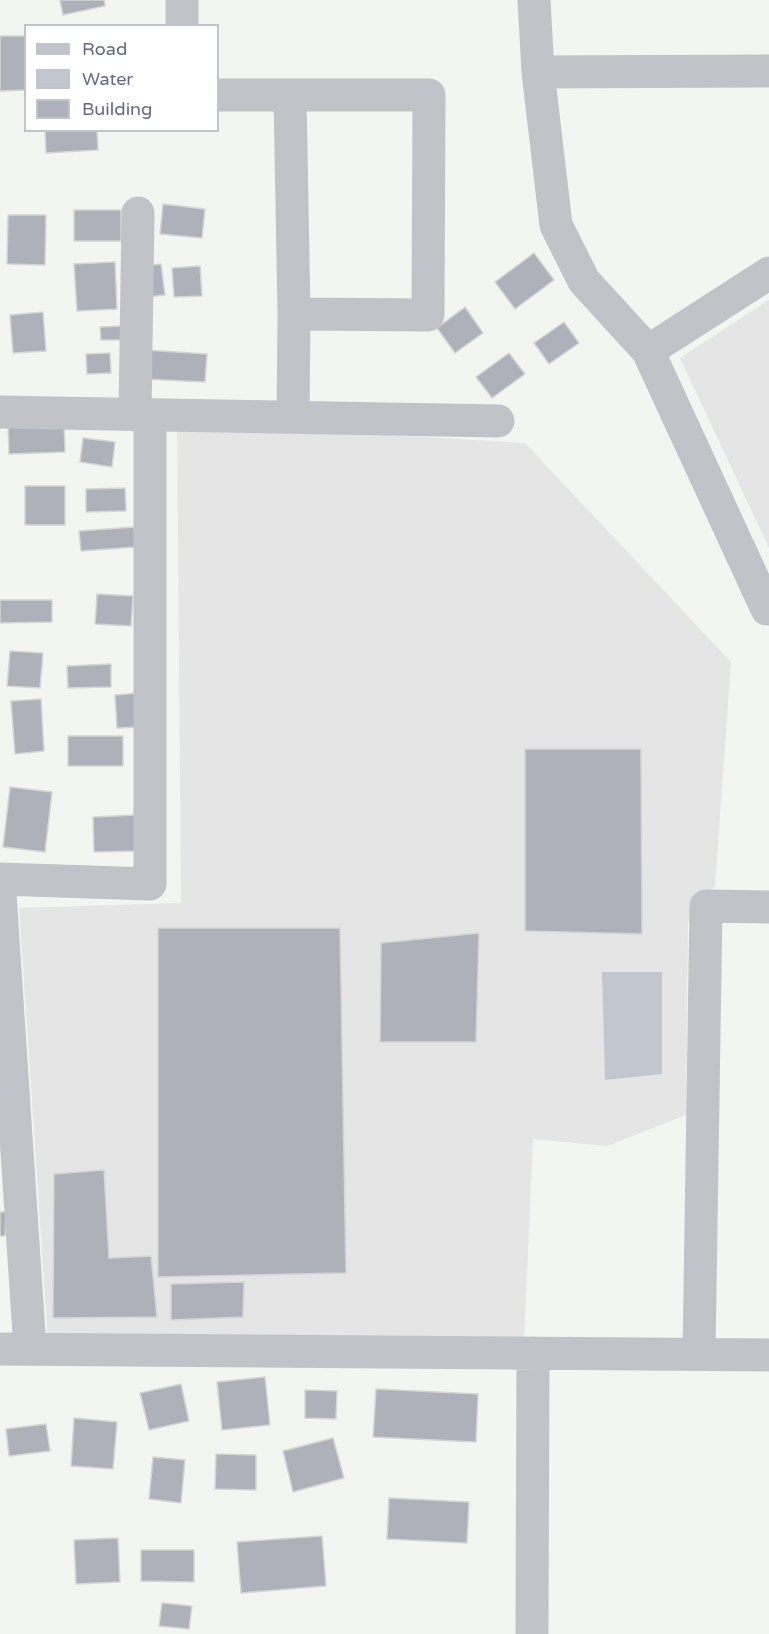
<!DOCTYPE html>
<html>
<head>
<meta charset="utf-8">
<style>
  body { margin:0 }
  #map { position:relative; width:769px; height:1634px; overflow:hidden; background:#f3f5f1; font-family:"Varela Round",sans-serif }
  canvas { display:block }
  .legend { position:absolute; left:24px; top:24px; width:195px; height:108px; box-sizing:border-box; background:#fff; border:2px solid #c1c3cd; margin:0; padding:8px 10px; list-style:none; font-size:18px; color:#646881 }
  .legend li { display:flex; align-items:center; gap:12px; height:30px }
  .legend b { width:30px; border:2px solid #c1c3cd }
</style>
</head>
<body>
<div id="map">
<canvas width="769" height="1634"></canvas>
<ul class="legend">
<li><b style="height:8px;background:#c2c3c9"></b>Road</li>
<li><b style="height:16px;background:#c2c6cf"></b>Water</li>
<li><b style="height:16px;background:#afb1ba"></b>Building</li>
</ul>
</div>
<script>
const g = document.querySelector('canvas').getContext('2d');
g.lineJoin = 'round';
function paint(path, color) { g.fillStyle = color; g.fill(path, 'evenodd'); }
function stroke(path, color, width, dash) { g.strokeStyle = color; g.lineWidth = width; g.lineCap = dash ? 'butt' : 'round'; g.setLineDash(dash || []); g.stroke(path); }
paint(new Path2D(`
  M769,300V548L680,358Z
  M177,423L525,443L731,662L715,886L688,922L686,1115L607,1146L533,1139L524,1342L48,1341L19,908L181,903Z`), '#e4e5e4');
paint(new Path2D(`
  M602,972H662V1074L605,1080Z`), '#c2c6cf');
const building = new Path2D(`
  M60,0H104L105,6L63,15Z
  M0,36H26V90L0,91Z
  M45,130H97L98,150L46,153Z
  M163,204L205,209L202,238L160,234Z
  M74,210H121V241H74Z
  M8,215H46L45,265L7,264Z
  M534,253L554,280L515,309L495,282Z
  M115,262L117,309L77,311L74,264Z
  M161,264L165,295L138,298L134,267Z
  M200,266L202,296L174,297L172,268Z
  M465,307L483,333L455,353L437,328Z
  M43,312L46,351L13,353L10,315Z
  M564,322L579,343L549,364L534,343Z
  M122,326V340H101L100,327Z
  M146,350L207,354L205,382L144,379Z
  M110,353L111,373L87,374L86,354Z
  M509,353L525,374L492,398L476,377Z
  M64,423L65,452L9,454L8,424Z
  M83,438L115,442L112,467L80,462Z
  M25,486H65V525H25Z
  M125,488L126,511L86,512V489Z
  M134,527L136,547L81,551L79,531Z
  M97,594L133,596L131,626L95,624Z
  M0,600H52V622L0,623Z
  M10,651L43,653L40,688L7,686Z
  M111,664V687L68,688L67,666Z
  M139,693L141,727L117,728L115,695Z
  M41,699L44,751L15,754L11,701Z
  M68,736H123V766H68Z
  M525,749H641L642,934L525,931Z
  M10,787L52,792L45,852L3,847Z
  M135,815L137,851L94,852L93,817Z
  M158,928H340L346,1273L158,1277Z
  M479,933L476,1042H380L381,943Z
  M104,1170L109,1258L151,1256L157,1317L53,1318L54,1174Z
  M0,1212H6L5,1236H0Z
  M244,1282L243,1317L171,1320V1284Z
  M265,1377L270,1425L222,1430L217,1382Z
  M181,1384L189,1421L149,1430L140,1393Z
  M376,1389L478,1394L476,1442L373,1437Z
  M305,1390L337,1391L336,1419L305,1418Z
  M74,1418L117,1422L113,1469L71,1466Z
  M46,1424L50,1451L9,1456L6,1429Z
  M333,1438L344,1478L293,1492L283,1451Z
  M216,1454L256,1455V1490L215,1489Z
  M153,1457L185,1460L181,1503L149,1499Z
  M389,1498L469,1502L467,1543L387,1539Z
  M322,1536L326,1586L241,1593L237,1542Z
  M118,1538L120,1582L76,1584L74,1540Z
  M141,1550H194V1582L141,1581Z
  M162,1603L192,1606L189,1629L159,1626Z`);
paint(building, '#afb1ba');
stroke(building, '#d5d6d4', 1.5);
stroke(new Path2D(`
  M534,0L538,72L556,225L584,281L648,351L767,609H769
  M182,26V0
  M538,72L769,71
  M218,95H429L428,315L294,314L293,417
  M290,95L294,314
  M648,351L769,273
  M0,412L498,421
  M135,415L138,213
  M0,879L150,884V415
  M0,894L30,1349
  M0,1349L769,1355
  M699,1354L706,906L769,907
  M532,1634L533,1353`), '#c2c3c9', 33);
</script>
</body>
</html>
